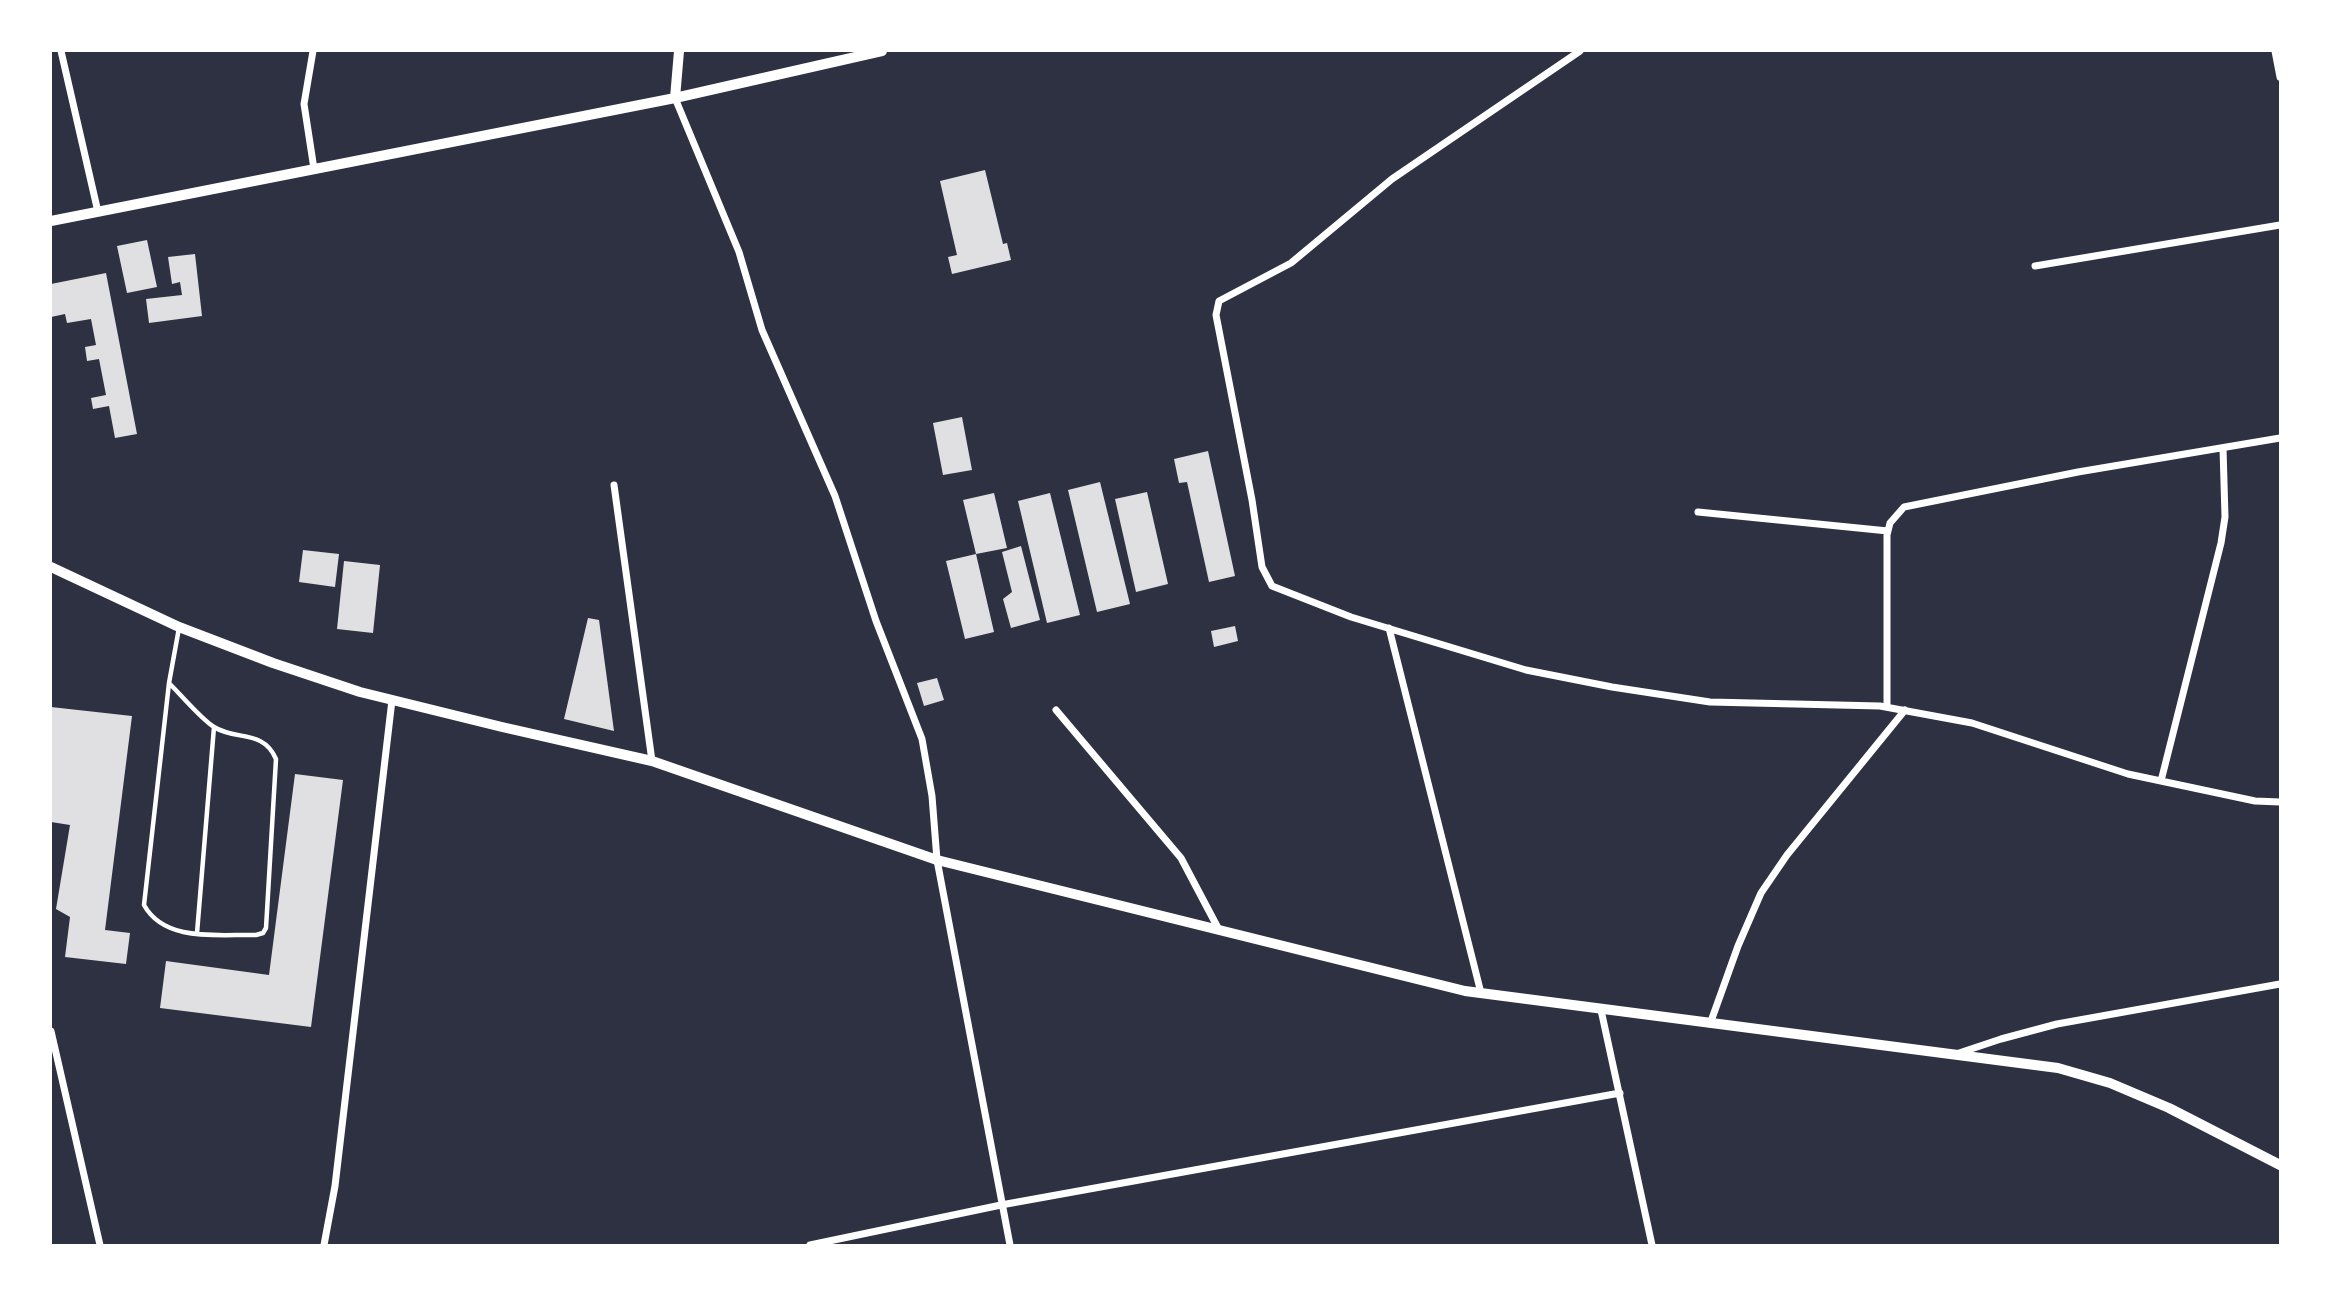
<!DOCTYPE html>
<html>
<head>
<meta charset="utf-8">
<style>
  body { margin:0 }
  #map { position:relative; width:2331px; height:1296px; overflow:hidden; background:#2d3142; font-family:Manrope,sans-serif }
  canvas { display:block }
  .frame { position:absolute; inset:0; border:52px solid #fff; pointer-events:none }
</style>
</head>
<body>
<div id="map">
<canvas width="2331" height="1296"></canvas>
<div class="frame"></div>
</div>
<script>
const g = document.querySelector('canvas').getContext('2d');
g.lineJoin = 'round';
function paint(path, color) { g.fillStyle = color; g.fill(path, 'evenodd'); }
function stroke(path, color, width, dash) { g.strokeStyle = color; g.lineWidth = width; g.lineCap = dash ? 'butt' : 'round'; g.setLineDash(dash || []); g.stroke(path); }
paint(new Path2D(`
  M985,170L1003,244L1007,243L1011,260L952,274L948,257L957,255L940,181Z
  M147,240L157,287L127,293L117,246Z
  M195,254L202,316L149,323L146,299L182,295L180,282L172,284L168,257Z
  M106,273L137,434L115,438L109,406L93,409L91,398L106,395L99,359L87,361L85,347L96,345L91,319L67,323L65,314L51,317V284Z
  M962,417L972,470L943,475L933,423Z
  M1208,451L1235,576L1209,582L1187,482L1179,483L1174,459Z
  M1100,482L1130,604L1097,612L1068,490Z
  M1147,492L1168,584L1136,592L1115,499Z
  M994,493L1007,548L976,554L963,500Z
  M1050,493L1080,615L1047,623L1018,501Z
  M1021,546L1040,620L1011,628L1003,599L1012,592L1002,552Z
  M303,550L339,554L335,587L299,582Z
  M976,554L994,632L965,639L946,561Z
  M344,561L380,565L373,633L337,629Z
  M588,618L599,620L614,731L564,719Z
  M1235,626L1238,641L1214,647L1211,631Z
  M937,678L944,700L924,706L917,683Z
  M51,707L132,716L105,930L130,933L126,964L65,957L70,917L56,909L70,825L51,822Z
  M295,774L343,780L311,1027L160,1008L166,961L269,975Z`), '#e0e0e3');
stroke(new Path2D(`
  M169,683C180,694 202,720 214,727C236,741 263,729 276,759L266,928L263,933L256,935C219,934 165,943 144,905L169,683L179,628
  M197,933L214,727`), '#fff', 4.5);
stroke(new Path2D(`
  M61,51L98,212
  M313,51L304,104L314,169
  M1580,51L1392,179L1291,263L1219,301L1216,315L1252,500L1262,567L1272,586L1351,617L1526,670L1612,687L1710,702L1880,706L1972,723L2128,774L2255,801L2280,802
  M2275,51L2280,77
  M675,98L739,252L762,330L835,496L876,621L922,739L932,796L937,860L1010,1245
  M2035,266L2280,225
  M614,485L652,761
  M1698,512L1888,531
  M1389,628L1481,993
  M1887,707V535L1890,523L1904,507L2078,472L2280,438
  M1056,710L1181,858L1218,928
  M2161,781L2221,543L2225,517L2223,448
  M1601,1010L1652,1245
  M1710,1024L1738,946L1761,893L1787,855L1905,710
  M51,1031L100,1245
  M1956,1054L2001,1039L2057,1024L2280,984
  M324,1245L335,1186L392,700
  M810,1245L1001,1205L1620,1093`), '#fff', 7);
stroke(new Path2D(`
  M675,98L679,51
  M51,221L675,98L882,51
  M51,567L179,627L273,663L360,692L502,727L652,761L937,860L1465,991L2058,1068L2110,1083L2169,1108L2280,1165`), '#fff', 10);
</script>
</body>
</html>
